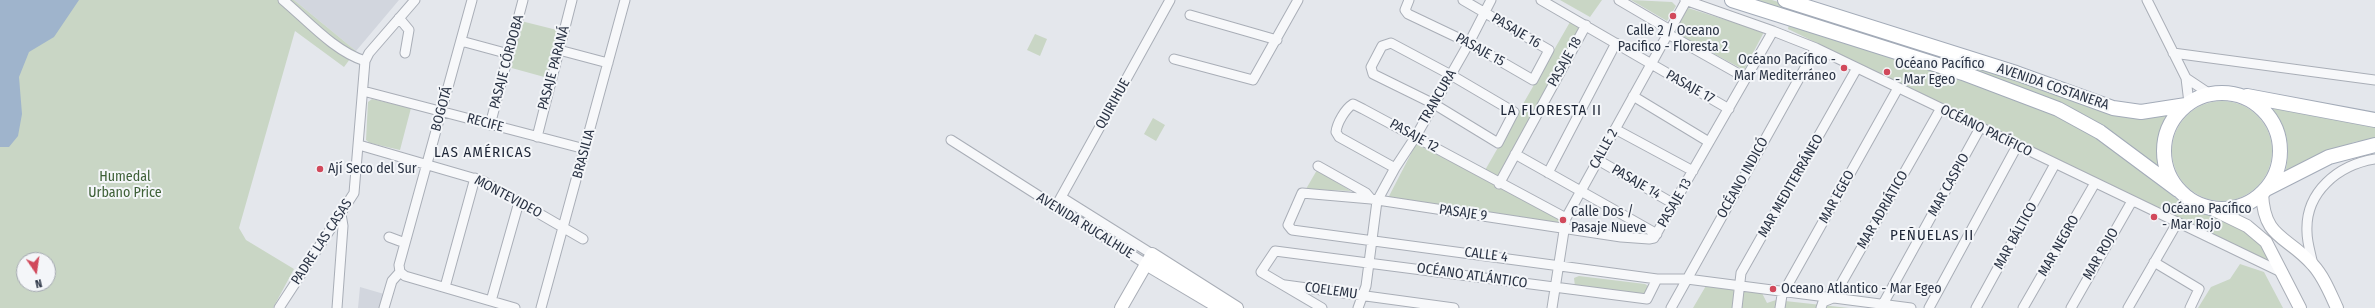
<!DOCTYPE html>
<html>
<head>
<meta charset="utf-8">
<style>
  body { margin:0 }
  #map { position:relative; width:2375px; height:308px; overflow:hidden; background:#e4e7ec; font-family:"Fira Sans Condensed",sans-serif }
  canvas { display:block }
  .north { position:absolute; left:16px; top:252px; width:40px; height:40px; box-sizing:border-box; background:#f4f6f9; border:1px solid #a4a8b1; border-radius:50%; rotate:167deg; font-size:11px; font-weight:700; line-height:16px; text-align:center; color:#2b3445 }
  .north::after { content:''; display:block; margin:auto; width:14px; height:18px; background:#d1495b; clip-path:polygon(50% 0,100% 100%,50% 72%,0 100%) }
</style>
</head>
<body>
<div id="map">
<canvas width="2375" height="308"></canvas>
<div class="north">N</div>
</div>
<script>
const g = document.querySelector('canvas').getContext('2d');
g.lineJoin = 'round';
function paint(path, color) { g.fillStyle = color; g.fill(path, 'evenodd'); }
function stroke(path, color, width, dash) { g.strokeStyle = color; g.lineWidth = width; g.lineCap = dash ? 'butt' : 'round'; g.setLineDash(dash || []); g.stroke(path); }
function write(font, color, halo, rows, align = 'center') {
  g.font = font + ' "Fira Sans Condensed",sans-serif'; g.lineWidth = 4; g.setLineDash([]); g.textBaseline = 'middle'; g.strokeStyle = halo; g.fillStyle = color; for (const [text, x, y, turn = 0] of rows) {
    g.save(); g.translate(x, y); g.rotate((+turn || 0) * Math.PI / 180); g.textAlign = isNaN(turn) ? turn : align; if (halo) g.strokeText(text, 0, 0); g.fillText(text, 0, 0); g.restore();
  }
}
paint(new Path2D(`
  M294,0H399L356,51Z
  M360,287L384,294L380,308H358Z`), '#d2d6de');
paint(new Path2D(`
  M0,0H294L356,51L344,67L295,31L239,228L246,240L294,269L273,308H0ZM24,260H48V284H24Z
  M1560,0H1602L1590,17Z
  M1631,0L1672,2L1676,6L1667,21Z
  M1752,0H1772L2032,82L2167,114C2159,133 2157,148 2158,169L2116,137Z
  M1688,8L1764,32L1744,70L1674,32Z
  M521,21L561,31L548,78L508,67Z
  M1570,22L1582,28L1496,179L1484,172Z
  M1789,24L2024,100L2083,128L2186,206C2201,215 2219,214 2233,222C2244,229 2269,245 2268,259H2260L1788,29Z
  M1035,34L1047,39L1040,56L1027,50Z
  M372,99L411,108L400,150L370,143L366,140L368,102Z
  M2172 151a50 50 0 1 1 100 0a50 50 0 1 1-100 0Z
  M2267,103L2375,123V139L2354,142L2285,173C2292,147 2287,123 2267,103Z
  M1153,118L1165,125L1156,141L1144,134Z
  M1416,144L1562,218L1564,225L1387,200Z
  M1317,170L1351,191L1306,189Z
  M2240,264L2264,272L2283,308H2198L2211,287L2230,279Z
  M1579,276L1645,284L1648,286L1644,295L1575,287L1574,278Z
  M1707,284L1762,293L1767,303L1776,300L1849,308H1693Z`), '#c9d6c5');
paint(new Path2D(`
  M0,0H79L54,37L29,52L19,77L22,114L18,136L9,147H0Z`), '#9fb4cc');
const street = new Path2D(`
  M283,0C308,21 334,51 365,61
  M1409,0L1405,10L1408,14L1469,43L1533,80L1549,50L1463,0
  M1541,0L1729,109
  M1619,0L1670,30
  M1685,0L1773,31L1816,48L2283,273
  M2147,0L2186,78L2189,103
  M1190,15L1277,40
  M399,18L409,30L405,53
  M1773,31L1654,238L1649,239L1621,237L1371,199L1302,193L1288,225L1292,230L1657,279H1687L1911,308
  M1668,34L1746,78
  M461,41L509,54
  M1391,43L1451,75L1514,112L1498,143L1434,104L1373,74L1371,67L1382,46Z
  M559,50L608,63
  M2173,53L2375,80
  M1174,59L1253,80L1298,0
  M2186,78L2210,94
  M363,91L585,149
  M1633,96L1709,142
  M490,125L523,0
  M1615,129L1693,171
  M537,137L572,0
  M951,140L1146,264
  M359,145L483,181L583,239
  M1515,154L1657,234
  M1598,160L1674,204
  M1318,166L1366,193L1371,199
  M1395,168L1339,137L1336,132C1337,123 1345,109 1353,104L1363,109L1566,218
  M1548,173L1616,43
  M1499,184L1586,25
  M1061,197L1152,254
  M1055,208L1170,0
  M389,237L405,243
  M2154,262L2199,289L2190,308
  M2313,265C2311,254 2307,243 2307,232C2305,192 2338,165 2375,159
  M400,272L399,265L472,0
  M400,272L405,276L515,308
  M1285,285L1454,308
  M445,287L475,178
  M491,301L519,202
  M1883,304L1980,128
  M279,308L354,193L365,61L369,53L415,0
  M337,308L343,226L341,214
  M384,308L392,281L400,272
  M541,308L625,0
  M1322,308L1261,272L1275,251L1647,299L1657,279
  M1358,308L1366,286L1377,201L1395,168L1416,136L1469,43L1491,0
  M1552,308L1566,218L1686,1
  M1671,308L1816,48
  M1737,308L1741,273L1857,68
  M1780,308L1782,295L1898,88
  M1821,308L1823,302L1833,298L1941,108
  M1929,308L2017,146
  M1976,308L2055,164
  M2023,308L2095,183
  M2071,308L2132,201
  M2128,308L2177,223`);
const secondary = new Path2D(`
  M2262,193C2264,240 2287,235 2313,265C2324,277 2330,293 2337,308
  M2210,208L2247,226L2266,242L2300,308
  M1146,264L1220,308
  M1121,308L1152,254L1237,308`);
const primary = new Path2D(`
  M1732,0L1963,73L2058,109L2100,132L2178,190
  M1785,0L2016,73L2113,108L2141,112L2186,105
  M2164 151a58 58 0 1 1 116 0a58 58 0 1 1-116 0Z
  M2247,96L2375,120
  M2266,189L2329,157L2375,145`);
stroke(street, '#a9aeb7', 11);
stroke(secondary, '#a9aeb7', 14);
stroke(primary, '#a3abb8', 16);
stroke(street, '#f7f8fa', 9);
stroke(secondary, '#fff', 12);
stroke(primary, '#fff', 14);
for (const [x, y, r, color] of [
  [1673,16,4,"#d1495b"],
  [1844,68,4,"#d1495b"],
  [1887,72,4,"#d1495b"],
  [320,169,4,"#d1495b"],
  [2154,217,4,"#d1495b"],
  [1563,220,4,"#d1495b"],
  [1773,289,4,"#d1495b"]
]) { const dot = new Path2D(); dot.arc(x, y, r, 0, 2 * Math.PI); g.fillStyle = color; g.fill(dot); stroke(dot, '#f4f6f9', 1.5); }
write('14px', '#2b3445', '#f4f6f9', [
  ["PASAJE 16",1516,31,31],
  ["PASAJE 15",1480,50,29],
  ["PASAJE CÓRDOBA",507,62,-75],
  ["PASAJE 18",1565,62,-61],
  ["PASAJE PARANÁ",554,68,-75],
  ["PASAJE 17",1690,87,29],
  ["AVENIDA COSTANERA",2053,87,19],
  ["TRANCURA",1438,97,-60],
  ["QUIRIHUE",1113,104,-61],
  ["BOGOTÁ",442,109,-75],
  ["RECIFE",485,123,15],
  ["OCÉANO PACÍFICO",1986,131,26],
  ["PASAJE 12",1414,136,29],
  ["CALLE 2",1604,149,-61],
  ["BRASILIA",584,154,-75],
  ["OCÉANO INDICÓ",1743,178,-61],
  ["PASAJE 14",1636,182,30],
  ["MAR CASPIO",1949,185,-61],
  ["MAR MEDITERRÁNEO",1791,186,-60],
  ["MONTEVIDEO",508,197,28],
  ["MAR EGEO",1837,197,-61],
  ["PASAJE 13",1675,203,-60],
  ["MAR ADRIÁTICO",1883,210,-60],
  ["PASAJE 9",1463,213,8],
  ["AVENIDA RUCALHUE",1085,226,32],
  ["MAR BÁLTICO",2016,236,-61],
  ["PADRE LAS CASAS",322,242,-57],
  ["MAR NEGRO",2059,246,-60],
  ["MAR ROJO",2101,254,-60],
  ["CALLE 4",1486,255,7],
  ["OCÉANO ATLÁNTICO",1472,276,8],
  ["COELEMU",1331,291,8]
]);
write('14px', '#2b3445', '#f4f6f9', [
  ["Calle 2 / Oceano",1673,31,"center"],
  ["Pacifico - Floresta 2",1673,47,"center"],
  ["Océano Pacífico -",1836,60,"right"],
  ["Mar Mediterráneo",1836,76,"right"],
  ["Océano Pacífico",1895,64],
  ["- Mar Egeo",1895,80],
  ["Ají Seco del Sur",328,169],
  ["Océano Pacífico",2162,209],
  ["- Mar Rojo",2162,225],
  ["Calle Dos /",1571,212],
  ["Pasaje Nueve",1571,228],
  ["Oceano Atlantico - Mar Egeo",1781,289]
], 'left');
write('14px', '#3f6138', '#f4f6f9', [
  ["Humedal",125,177],
  ["Urbano Price",125,193]
]);
g.letterSpacing = '1px';
write('15px', '#1d2536', '#f4f6f9', [
  ["LA FLORESTA II",1551,111],
  ["LAS AMÉRICAS",483,153],
  ["PEÑUELAS II",1932,236]
]);
g.letterSpacing = '0px';
</script>
</body>
</html>
